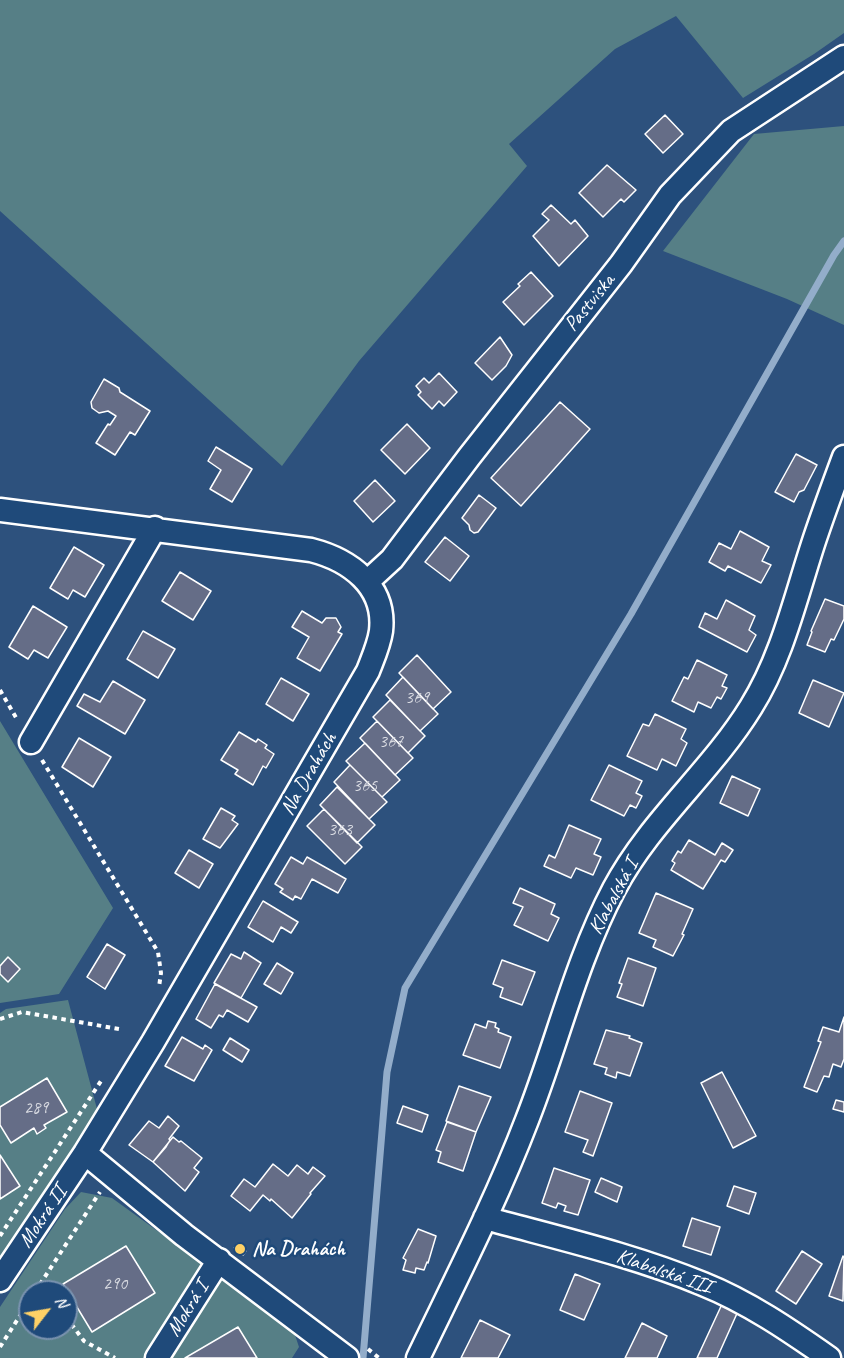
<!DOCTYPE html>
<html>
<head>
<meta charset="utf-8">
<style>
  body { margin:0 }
  #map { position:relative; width:844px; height:1358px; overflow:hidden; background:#2d517d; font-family:Caveat,sans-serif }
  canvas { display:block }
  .north { position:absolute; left:18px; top:1280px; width:60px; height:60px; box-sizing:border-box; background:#1f4a7a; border:2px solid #7992af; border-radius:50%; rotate:59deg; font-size:16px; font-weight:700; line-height:24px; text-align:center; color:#fff }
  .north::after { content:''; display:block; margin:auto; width:21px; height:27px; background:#ffd166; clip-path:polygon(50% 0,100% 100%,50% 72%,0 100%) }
</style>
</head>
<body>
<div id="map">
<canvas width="844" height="1358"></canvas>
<div class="north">N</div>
</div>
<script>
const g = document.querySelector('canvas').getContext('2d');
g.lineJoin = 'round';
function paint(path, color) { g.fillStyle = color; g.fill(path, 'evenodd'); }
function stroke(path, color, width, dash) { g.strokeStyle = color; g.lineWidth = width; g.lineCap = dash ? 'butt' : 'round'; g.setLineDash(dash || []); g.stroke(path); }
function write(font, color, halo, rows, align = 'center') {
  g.font = font + ' Caveat,sans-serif'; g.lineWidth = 5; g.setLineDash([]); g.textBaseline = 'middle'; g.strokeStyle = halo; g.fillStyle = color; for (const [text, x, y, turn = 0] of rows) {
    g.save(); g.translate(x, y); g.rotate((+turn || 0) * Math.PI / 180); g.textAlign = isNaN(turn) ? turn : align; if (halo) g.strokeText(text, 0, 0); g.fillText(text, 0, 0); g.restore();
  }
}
paint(new Path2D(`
  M0,0H844V33L814,54L743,98L676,16L615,49L509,144L527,166L359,361L282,466L0,211Z
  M844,126V325L787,299L663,251L754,134Z
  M0,721L113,908L59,994L0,1003Z
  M68,1000L97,1109L60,1171L0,1262V1013L6,1009Z
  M81,1192L112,1198L293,1329L299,1347L292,1358H0V1307L65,1209ZM30,1292H66V1328H30Z`), '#567f86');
stroke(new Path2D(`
  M363,1358L387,1072L405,988L631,614L834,255L844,241`), '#93adca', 7);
const building = new Path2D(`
  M665,115L683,134L663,153L645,134Z
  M607,165L636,190L624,202L621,199L603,217L579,193Z
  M551,205L571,224L575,220L588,236L559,266L533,236L549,220L542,214Z
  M531,272L553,296L524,325L503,302L520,286L518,284Z
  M500,337L512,355L506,366L492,380L475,363Z
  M439,373L457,392L444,406L439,401L432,409L418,395L421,392L416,386L424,378L429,383Z
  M104,379L119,388L120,392L150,411L135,435L130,432L115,455L96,443L108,424L110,425L116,416L108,411L99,413L92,408L91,402Z
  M560,402L590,429L521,506L491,478Z
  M407,424L430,448L405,474L381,450Z
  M216,447L252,469L232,502L210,489L221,470L208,461Z
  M796,454L817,465L804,490L799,492L794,502L775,492Z
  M375,480L395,501L373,522L354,501Z
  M479,495L496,508L478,532L474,533L470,530L469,525L462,518Z
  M740,531L769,547L762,561L771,565L761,583L728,566L725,571L709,562L719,543L731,549Z
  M445,537L469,556L450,581L425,562Z
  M74,547L104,565L85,597L73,590L68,599L50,588Z
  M180,572L211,591L193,620L162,601Z
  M825,599L844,606V619L834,640L831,639L825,652L807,645L812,632L811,631Z
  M726,600L755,616L749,630L756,635L747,652L699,627L705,613L717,619Z
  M33,606L67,627L48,658L34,650L28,659L9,647Z
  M302,611L322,623L326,618H336L341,627L338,632L342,634L320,671L297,658L309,637L292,627Z
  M143,631L175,649L158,678L127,659Z
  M417,655L451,692L433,709L399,673Z
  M697,660L727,675L722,686L727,688L721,699L717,697L711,708L698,702L694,712L672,701L684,677L688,679Z
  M403,677L438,714L420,731L386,695Z
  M281,678L309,694L293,721L266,704Z
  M813,680L844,693L829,727L799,713Z
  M113,681L145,700L125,734L77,706L84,694L100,702Z
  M390,700L425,736L408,753L373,717Z
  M655,714L686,729L681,739L687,743L676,766L662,759L657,770L627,756L643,724L649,726Z
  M377,721L413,758L395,775L360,738Z
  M239,732L256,742L258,739L267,745L265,748L274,754L266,768L263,766L253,785L235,774L238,770L221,760Z
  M79,738L111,757L93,787L62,767Z
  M365,743L400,780L382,797L346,761Z
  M350,765L387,802L369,819L334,782Z
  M609,765L642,781L636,793L642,796L636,808L630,805L624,816L591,800Z
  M732,776L760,789L748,816L720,803Z
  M337,787L375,825L357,843L320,805Z
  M221,808L235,816L232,820L238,824L220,848L203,839Z
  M324,809L362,847L345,864L307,826Z
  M569,825L601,839L594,854L601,857L593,875L576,868L571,878L544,866L549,855L555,858Z
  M689,840L715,855L722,843L733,850L725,862L721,860L703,889L671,870L675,863L672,861L678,851L681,853Z
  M189,850L213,864L199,888L175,873Z
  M291,857L303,864L307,857L346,879L338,893L312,879L301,899L295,896L293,900L280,892L283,889L275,884Z
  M520,888L555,904L551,914L559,918L548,941L514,925L523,907L513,903Z
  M656,893L693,909L682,934L684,935L673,956L653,947L656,940L639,933Z
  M263,901L298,922L291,933L281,927L273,942L248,927Z
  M107,944L125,955L105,989L87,977Z
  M244,952L261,963L241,998L214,983L231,954L241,959Z
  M8,957L20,969L8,982L0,974V966Z
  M628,958L656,968L643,1006L617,997L622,984L619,983Z
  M502,960L535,972L522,1005L500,997L503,988L493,984Z
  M277,963L293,973L281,994L264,984Z
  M215,984L257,1007L248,1022L227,1010L223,1017L219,1015L211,1028L196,1019Z
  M844,1017V1059L841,1067L833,1064L829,1077L824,1076L817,1092L804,1087L821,1042L818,1041L823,1027L839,1032Z
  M488,1021L496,1023L495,1027L499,1029L498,1032L511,1037L500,1068L463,1055L475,1024L486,1028Z
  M606,1030L630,1036L629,1038L642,1043L630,1076L617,1072L616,1078L605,1074L607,1068L594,1064Z
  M182,1037L203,1049L205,1045L212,1050L194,1081L165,1066Z
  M230,1038L249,1050L242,1062L223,1050Z
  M722,1072L756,1136L733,1148L701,1083Z
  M47,1078L67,1112L44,1125L46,1128L37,1134L34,1128L11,1143L0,1125V1107Z
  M459,1086L491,1097L476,1132L446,1121Z
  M580,1091L612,1103L593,1156L583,1152L588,1140L565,1132Z
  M836,1100L844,1102V1112L833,1109Z
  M403,1106L428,1115L422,1132L397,1123Z
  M168,1116L179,1126L169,1139L170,1140L166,1147L153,1162L129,1145L149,1121L159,1128Z
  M447,1122L476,1132L463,1171L438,1162L441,1152L436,1150Z
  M173,1137L179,1142L181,1141L202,1158L194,1168L199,1172L185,1191L153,1162Z
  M0,1155L20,1186L0,1199Z
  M273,1164L288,1176L297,1165L308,1174L313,1167L325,1176L310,1193L311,1194L292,1218L271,1199L270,1201L263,1195L250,1211L231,1196L244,1179L255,1187Z
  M554,1168L590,1180L578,1215L564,1211L566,1206L558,1203L556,1208L542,1203Z
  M601,1178L622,1187L617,1202L595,1192Z
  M734,1186L756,1193L749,1214L727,1206Z
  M692,1218L720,1227L711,1255L683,1246Z
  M418,1229L436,1236L428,1263L427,1262L424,1270L416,1268L415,1273L403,1270L406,1260L403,1258Z
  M237,1244L246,1251L243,1255L234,1248Z
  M126,1246L155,1293L92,1332L63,1284Z
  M802,1251L822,1264L796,1304L776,1291Z
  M843,1256L844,1257L843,1301L829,1296Z
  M575,1274L600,1284L584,1320L560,1310Z
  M723,1302L739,1309L717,1358H697Z
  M480,1320L510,1335L498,1358H461Z
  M642,1323L667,1336L657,1358H625Z
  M238,1327L257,1358H185Z`);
paint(building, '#656d87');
stroke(building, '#fff', 1.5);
const street = new Path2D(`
  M0,510L311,550C350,560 386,586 381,631C379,645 373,658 368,671L153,1042L85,1153L0,1280
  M367,582L392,559L469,457L621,264L670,195L731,131L844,57
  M31,742L155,528
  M85,1153L184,1235L347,1358
  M485,1218C558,1238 633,1255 703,1284C748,1302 789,1330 829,1358
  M157,1358L219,1260
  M418,1358C456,1279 496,1201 527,1120C557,1044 576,961 614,889C650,821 711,772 751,707C783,656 796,595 815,538C824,511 834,484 844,457`);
stroke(street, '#fff', 27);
stroke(new Path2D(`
  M0,690L18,721
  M42,760L158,952L161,973L159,987
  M0,1019L22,1012L119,1029
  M0,1236L101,1081
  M40,1284L47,1292
  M35,1292L100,1192
  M66,1317L84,1341L115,1358
  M0,1347L30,1300
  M368,1349L379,1358`), '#fff', 4, [4.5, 4.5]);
stroke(street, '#1f4a7a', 22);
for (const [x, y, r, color] of [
  [240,1249,6,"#ffd166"]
]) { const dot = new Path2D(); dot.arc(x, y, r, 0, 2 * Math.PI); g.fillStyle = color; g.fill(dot); stroke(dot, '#1f4a7a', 2); }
write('18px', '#d8dae1', null, [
  ["369",417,698],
  ["367",391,742],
  ["365",365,786],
  ["363",340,830],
  ["289",36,1108],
  ["290",115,1284]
]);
write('21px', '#fff', '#1f4a7a', [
  ["Pastviska",590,303,-51],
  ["Na Drahách",309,774,-60],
  ["Klabalská I",614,897,-62],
  ["Mokrá II",43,1217,-56],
  ["Klabalská III",664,1272,19],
  ["Mokrá I",188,1309,-58]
]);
write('bold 21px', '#fff', '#1f4a7a', [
  ["Na Drahách",252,1249]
], 'left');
</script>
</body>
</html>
